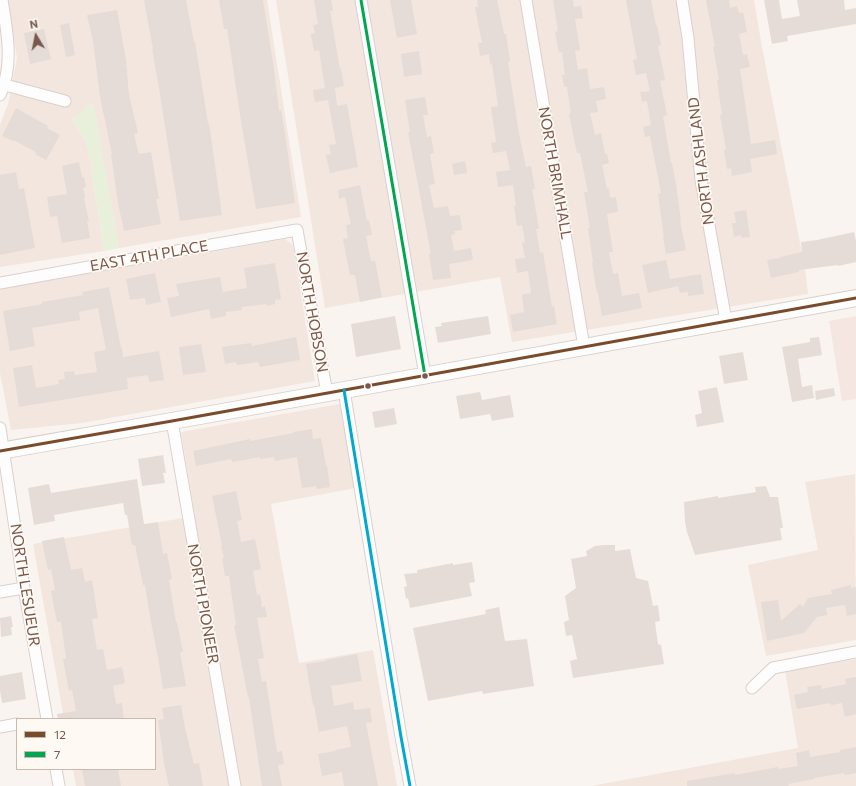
<!DOCTYPE html>
<html>
<head>
<meta charset="utf-8">
<style>
  body { margin:0 }
  #map { position:relative; width:856px; height:786px; overflow:hidden; background:#f9f4f0; font-family:Commissioner,sans-serif }
  canvas { display:block }
  .legend { position:absolute; left:16px; top:718px; width:140px; height:52px; box-sizing:border-box; background:#fff9f3; border:1px solid #c9b9b1; margin:0; padding:5px 7px; list-style:none; font-size:12px; color:#79584d }
  .legend li { display:flex; align-items:center; gap:8px; height:20px }
  .legend b { width:20px; border:1px solid #c9b9b1 }
  .north { position:absolute; left:16px; top:16px; width:40px; height:40px; -webkit-text-stroke:3px #fff9f3; paint-order:stroke; rotate:350deg; font-size:11px; font-weight:700; line-height:16px; text-align:center; color:#79584d }
  .north::after { content:''; display:block; margin:auto; width:14px; height:18px; background:#79584d; clip-path:polygon(50% 0,100% 100%,50% 72%,0 100%) }
</style>
</head>
<body>
<div id="map">
<canvas width="856" height="786"></canvas>
<ul class="legend">
<li><b style="height:5px;background:#7a4b2a"></b>12</li>
<li><b style="height:5px;background:#00a651"></b>7</li>
</ul>
<div class="north">N</div>
</div>
<script>
const g = document.querySelector('canvas').getContext('2d');
g.lineJoin = 'round';
function paint(path, color) { g.fillStyle = color; g.fill(path, 'evenodd'); }
function stroke(path, color, width, dash) { g.strokeStyle = color; g.lineWidth = width; g.lineCap = dash ? 'butt' : 'round'; g.setLineDash(dash || []); g.stroke(path); }
function write(font, color, halo, rows, align = 'center') {
  g.font = font + ' Commissioner,sans-serif'; g.lineWidth = 3.5; g.setLineDash([]); g.textBaseline = 'middle'; g.strokeStyle = halo; g.fillStyle = color; for (const [text, x, y, turn = 0] of rows) {
    g.save(); g.translate(x, y); g.rotate((+turn || 0) * Math.PI / 180); g.textAlign = isNaN(turn) ? turn : align; if (halo) g.strokeText(text, 0, 0); g.fillText(text, 0, 0); g.restore();
  }
}
paint(new Path2D(`
  M8,0H267L301,217L119,248L93,104L86,106L84,111L78,116L72,118L88,147L104,251L0,267V125L8,104L17,58Z
  M276,0H754L762,47L805,269L808,294L512,342L500,277L325,308Z
  M285,239L293,245L315,381L82,423L11,430L0,373V289Z
  M340,404L355,488L271,504L299,663L373,650L397,786H76L73,769H155V719H64L33,544L195,516L181,432Z
  M855,474L856,640L766,656L748,565L818,550L805,482Z
  M856,659V786H591L798,748L788,688L785,671Z`), '#f2e6de');
paint(new Path2D(`
  M856,316V399L842,401L829,321Z`), '#f6e6e1');
paint(new Path2D(`
  M94,104L119,248L104,251L88,147L72,118C79,115 83,113 86,106Z`), '#e8efdb');
paint(new Path2D(`
  M144,0H186L194,42H195L208,123H209L222,215L180,221L159,88L152,49H153Z
  M219,0H263L274,69L279,111L281,110L284,127L295,203L256,209L241,121L231,54L227,29H224Z
  M314,0H331L333,11H330L340,69H341L344,86L335,88L337,106L347,104L358,167L330,173L326,155L331,154L329,145L336,144L328,100L315,102L313,90L325,88L319,50L314,51L311,34L315,33L313,25L318,24Z
  M390,0H411L417,34L397,38Z
  M477,0H497L504,34H506L510,61L508,62L519,134L526,167L531,166L535,189H532L539,229H536L540,253L543,252L552,307L554,306L557,324L513,332L510,315L524,312L522,295L531,293L528,271L517,273L515,259L525,258L522,243L525,242L522,225L517,226L514,206H516L513,185L498,187L496,172L510,170L506,151L493,153L491,143L496,142L491,107L498,106L492,64H490L489,54L480,56L478,43H482L475,7H478Z
  M553,0H573L574,7L581,6L583,18L575,19L580,50L575,51L578,70L587,68L590,89L604,87L606,99L596,101L598,112L590,113L595,135L601,133L605,154H607L609,163L602,165L607,189L609,188L610,198L616,197L618,212L607,214L613,252H609L613,274L618,273L622,296L639,293L642,308L602,316L598,293H597L592,263H593L588,228H590L584,192H588L580,153H577L569,114L571,113L567,87H564L562,75H565L562,52L559,53L555,32L558,31Z
  M626,0H651L656,25H657L661,45L658,46L665,80L660,81L667,115L663,116L671,163H672L676,184L681,221H680L686,250L666,254L663,237H664L658,194L661,193L650,136L645,137L643,127L651,125L647,101L642,102L640,92L650,91L646,73L636,75L633,60L637,59Z
  M706,0H729L730,8L737,6L739,13L743,12L747,32L739,34L743,55L747,54L750,67L740,69L751,144L775,140L777,154L750,159L752,172L732,176L731,168L727,169L724,150L726,149L720,115H722L717,80H719L713,47H715Z
  M764,0H779L782,19L800,16L797,0H844L845,10L856,8V24L787,36L788,41L772,44Z
  M117,10L126,60L129,95L138,133L134,134L139,154L151,152L159,199H156L161,224L124,231L118,203L111,154H112L100,97L93,41L87,15Z
  M69,23L75,55L66,57L60,25Z
  M44,29L51,59L30,64L24,33Z
  M419,51L422,74L404,77L401,54Z
  M425,97L428,115H423L427,137L431,136L434,153L430,154L435,184L429,185L434,208L448,206L450,216L460,215L462,230L454,231L455,234L451,235L454,251L471,248L473,260L449,264L451,278L433,280L429,254H431L408,132H410L405,100Z
  M16,108L48,126L47,128L60,135L46,160L35,154L36,152L13,140V141L2,136Z
  M465,161L467,173L454,175L452,164Z
  M79,162L82,177H84L86,187L83,188L85,198L84,199L89,221H87L90,238L62,243L57,216L50,217L47,197L67,194L62,166Z
  M16,172L19,189L24,188L35,248L0,255V175Z
  M360,185L367,221L369,220L372,235L366,236L371,261H375L382,297L360,302L355,275H350L343,239L348,238L346,225L351,224L345,197L339,199L338,190Z
  M746,210L750,237L741,238V235L734,237L732,223H736L734,212Z
  M854,232L856,241V262L838,266V265L799,270V272L771,278L767,260L780,258V257L802,252L801,242L817,240Z
  M666,260L670,279L701,274L704,294L688,296V292L680,293L678,286L648,293L642,265Z
  M275,263L281,299L275,300V304L267,306L266,304L242,307V310L226,312V316L211,319L209,309L171,317L167,298L179,296L176,284L220,277L223,292L247,288L244,268Z
  M155,273L161,302L146,305L145,298L130,300L126,279Z
  M109,287L121,348H122L123,357L159,351L164,380L149,382L148,375L127,378L128,389L19,407L13,368L32,365L36,388L59,384L58,380L65,379L64,372L74,371L75,375L97,372L94,352L106,350L98,308L79,312L80,320L32,328L35,346L10,351L3,311L42,304V302L83,295L82,292Z
  M395,316L401,349L356,357L351,324Z
  M488,316L491,334L438,343L435,327L442,326L441,323Z
  M296,337L300,360L260,367L258,362L237,365L236,362L225,364L222,347L251,343L252,346Z
  M819,337L822,355L798,359L802,387L812,385L814,398L792,402L782,347L810,342V338Z
  M201,344L206,372L183,375L179,347Z
  M743,352L748,380L724,384L719,356Z
  M717,387L724,422L697,427L695,415L702,413L698,391Z
  M834,388L835,396L816,400L815,391Z
  M480,392L482,400L510,395L514,417L492,421L490,414L460,419L456,396Z
  M394,408L397,424L375,428L372,412Z
  M312,429L313,439L321,438L326,466H327L330,487L317,489L316,486L302,488L297,457L275,461L274,457L260,459V457L232,462L231,459L196,466L193,451L250,439V441L294,433L293,432Z
  M163,455L166,473H163L165,483L142,486L138,459Z
  M137,479L144,524L158,522L163,554L167,553L172,579L169,580L176,622H177L183,652H180L186,686L163,689L158,657L151,622L145,585H143L135,545H132L127,515H125L123,503L54,515L55,521L34,525L28,488L49,484L51,493Z
  M766,486L770,497H778L783,528H780L782,540L695,555L687,532L685,522L684,502L718,496V498L756,492L755,487Z
  M236,491L242,520L237,521L241,542L255,539L261,569L253,571L257,595L260,594L262,607L265,606L267,617L257,618L264,658L258,659L262,682L266,681L277,752L282,751L284,764L278,765L282,786H262L249,697H248L234,625H236L229,576H225L222,558H224L221,546L222,545L212,496Z
  M64,537L71,570L82,568L85,582L92,580L98,618L92,619L97,650L103,649L107,670L122,667L125,683L113,686L116,704L122,703L124,719H58L57,714L76,711L72,690L69,691L63,659H66L61,622H57L51,591L55,590L51,569L48,570L42,541Z
  M604,545H615V551L630,549L636,578L648,581L653,606L658,605L660,621L655,622L658,644L661,645L664,664L573,678L570,661L577,659L572,635L566,636L564,622L569,620L565,596L576,588L571,559L587,556L586,551L595,546Z
  M472,562L475,582L469,583L472,596L410,608L408,598L406,599L404,587L407,586L404,574L417,573V570L453,563V565Z
  M851,585V588L856,587V614L847,616L845,605L826,608L827,615L817,617L804,633L767,641L761,602L778,600L781,621L800,604L803,607L808,598L832,594L831,590Z
  M499,607L505,641L527,639L534,686L483,694L482,691L428,701L413,628L486,614L485,610Z
  M11,616L13,627H11L12,635L1,637L0,618Z
  M357,654L362,681L331,686L334,706L353,702L354,710L370,708L372,722L366,723L378,786H344L342,772L322,776L318,754L335,751V750L351,747L347,726L319,732L314,705H313L306,664L326,661V660Z
  M22,672L26,699L2,703L0,691V676Z
  M856,677V714L845,717L842,703L831,705L830,703L797,709L794,695L808,692L807,687L821,685L822,689L846,684L845,679Z
  M181,705L185,728L194,764L199,763L203,786H169L164,763L158,720L164,719L162,708Z
  M856,747V773L845,775L844,773L814,778V779L788,784L789,786H687V781L735,773V775L778,767V769L798,766L796,753L809,750L810,757L840,752V750Z
  M82,769H118L121,786H85Z`), '#e6dcd7');
const street = new Path2D(`
  M361,0L425,376
  M526,0L584,347
  M682,0L688,38L701,180L726,321
  M5,85L65,101
  M0,95C14,65 7,31 2,0
  M0,283L177,251L297,230L327,393
  M344,390L401,737L410,786
  M172,421L235,786
  M0,428L24,588L47,719
  M0,592L24,588
  M752,688L773,668L856,652
  M0,727L17,724
  M56,769L59,786`);
const secondary = new Path2D(`
  M0,451L172,421L856,298`);
stroke(street, '#d9d0cc', 13);
stroke(secondary, '#d9d0cb', 18);
stroke(street, '#fefdfd', 11);
stroke(secondary, '#fefdfd', 16);
stroke(new Path2D(`
  M0,451L172,421L856,298`), '#7a4b2a', 3);
stroke(new Path2D(`
  M361,0L425,376`), '#00a651', 3);
stroke(new Path2D(`
  M344,390L401,737L410,786`), '#00a9ce', 3);
for (const [x, y, r, color] of [
  [425,376,3.5,"#79584d"],
  [368,386,3.5,"#79584d"]
]) { const dot = new Path2D(); dot.arc(x, y, r, 0, 2 * Math.PI); g.fillStyle = color; g.fill(dot); stroke(dot, '#fff9f3', 1.5); }
write('15px', '#79584d', '#fff9f3', [
  ["NORTH ASHLAND",701,161,-97],
  ["NORTH BRIMHALL",555,173,80],
  ["EAST 4TH PLACE",149,256,-10],
  ["NORTH HOBSON",312,312,80],
  ["NORTH LESUEUR",25,585,81],
  ["NORTH PIONEER",203,604,80]
]);
</script>
</body>
</html>
